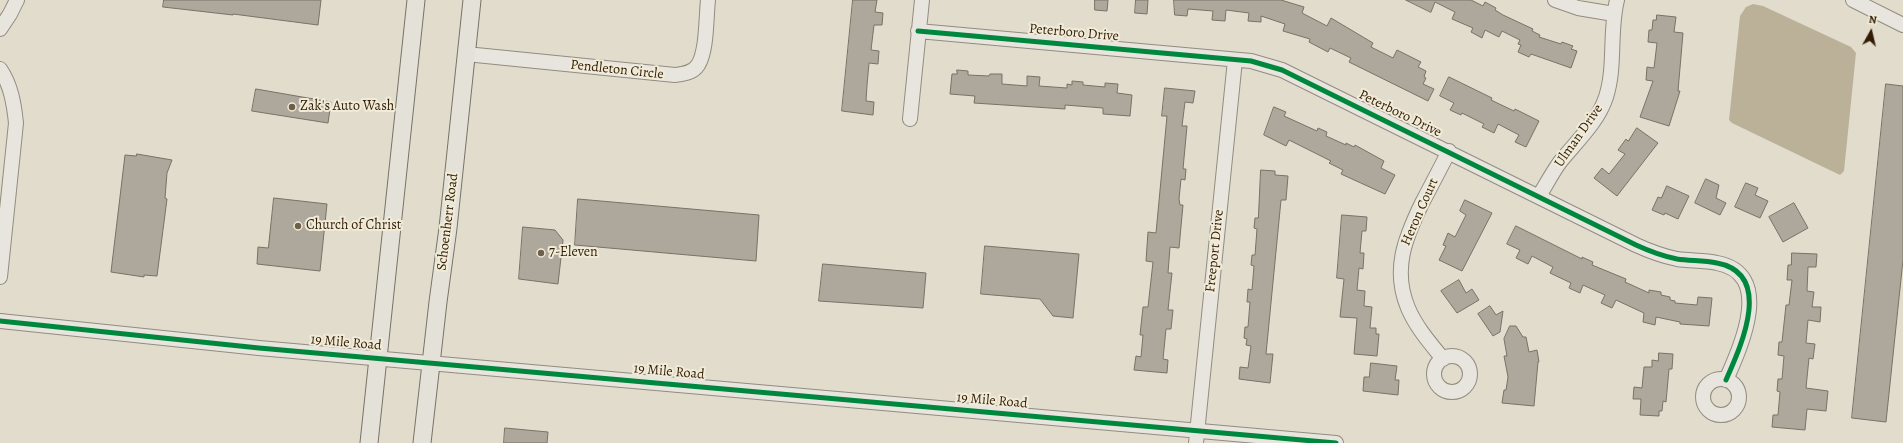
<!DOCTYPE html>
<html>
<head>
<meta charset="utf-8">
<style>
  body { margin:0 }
  #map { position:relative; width:1903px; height:443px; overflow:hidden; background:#e1dccc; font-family:Alegreya,serif }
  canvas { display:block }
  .north { position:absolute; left:1851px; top:12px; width:40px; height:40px; -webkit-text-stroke:3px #f1ecd9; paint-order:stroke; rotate:8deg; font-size:11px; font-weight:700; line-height:16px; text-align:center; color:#321c04 }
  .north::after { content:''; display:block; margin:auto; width:14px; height:18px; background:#321c04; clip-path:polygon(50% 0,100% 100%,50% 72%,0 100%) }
</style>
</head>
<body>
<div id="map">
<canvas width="1903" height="443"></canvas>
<div class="north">N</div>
</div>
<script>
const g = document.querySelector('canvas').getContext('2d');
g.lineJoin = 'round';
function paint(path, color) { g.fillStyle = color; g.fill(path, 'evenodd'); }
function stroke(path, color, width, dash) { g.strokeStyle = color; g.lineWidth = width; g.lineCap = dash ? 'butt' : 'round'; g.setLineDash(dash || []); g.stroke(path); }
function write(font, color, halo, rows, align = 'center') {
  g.font = font + ' Alegreya,serif'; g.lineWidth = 4; g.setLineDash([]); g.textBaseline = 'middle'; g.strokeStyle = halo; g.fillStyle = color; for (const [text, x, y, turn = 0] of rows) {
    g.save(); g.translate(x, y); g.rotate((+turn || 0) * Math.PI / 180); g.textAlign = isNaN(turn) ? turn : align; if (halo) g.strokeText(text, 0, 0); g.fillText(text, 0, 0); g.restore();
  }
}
paint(new Path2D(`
  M1753,4L1763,6L1851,47L1856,53L1844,171L1840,175L1732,123L1729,120L1740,16L1746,7Z`), '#bbb199');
const building = new Path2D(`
  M164,0H321L318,25L233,14V15L163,7Z
  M853,0H877L875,12L883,13L882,25H874L871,50L879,51L878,64L869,63L867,85L866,101L874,102L873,115L842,111Z
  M1095,0H1108L1107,11L1095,10Z
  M1136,0H1148L1147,14L1135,13Z
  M1174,0H1281L1304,7L1302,13L1327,26L1331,18L1373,43L1371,47L1393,58L1397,50L1421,62L1418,67L1426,71L1424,77L1426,78L1423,84L1434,89L1428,101L1349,62L1351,58L1330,48L1328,52L1309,42L1310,39L1283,31L1285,24L1261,16V22L1248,21L1249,13L1226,10L1225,21L1212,20L1213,11L1188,9L1187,16L1175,15Z
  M1406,0H1471L1483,6L1485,2L1496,8L1495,10L1503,15L1533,29L1532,31L1540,35L1539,37L1561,44L1562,42L1573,46L1571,49L1577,51L1571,68L1531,54L1529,57L1518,52L1521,45L1518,44L1520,40L1502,31L1499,37L1485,30L1482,38L1471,32L1473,28L1452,19L1455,12L1435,2L1431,12Z
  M1657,15L1676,17L1674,32L1683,33L1678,91H1680L1669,126L1640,117L1653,81L1646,80L1647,67L1654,68L1657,43L1648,42L1649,30H1652L1653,20H1656Z
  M957,70L968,71V75L989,76L990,74H1002V84L1027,86V76L1040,77L1039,86L1067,88V84L1072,85V81L1083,82V85L1105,87V83L1118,84L1117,93L1132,95L1130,116L1103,114V108L1065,105V109L974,103L975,96L950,94L952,74H957Z
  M1449,77L1492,98L1491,100L1514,111L1515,109L1539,121L1526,147L1515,142L1519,135L1498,124L1494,133L1482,127L1484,124L1462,113L1461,115L1450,110L1454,103L1440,96Z
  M1886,84L1903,86V260L1886,422L1852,418Z
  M1165,88L1195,91L1193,103L1185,102L1182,126H1187L1183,169H1186L1185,180L1181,179L1179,199L1180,205H1183L1179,248L1170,247L1168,273H1172L1168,310H1173L1171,329H1166L1163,359L1168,360L1167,373L1134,370L1136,356L1141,357L1143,335H1140L1143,307H1148L1153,262L1146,261L1148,232L1156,233L1167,116H1162Z
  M256,89L331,102L328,123L252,111Z
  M1274,107L1286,112L1284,116L1317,131L1318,128L1327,132L1326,136L1346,145V143L1354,147L1355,145L1384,161L1381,168L1395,175L1385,194L1341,174L1343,170L1329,163L1331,161L1289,140L1286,146L1264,135Z
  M1637,128L1658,143L1617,196L1594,178L1602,168L1609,174L1625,154L1618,150L1626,139L1628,141Z
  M137,154L172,160L167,173L165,198L167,199L157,276L144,275V277L111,272L125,155L136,156Z
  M1261,170L1275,171V175L1288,176L1286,200H1281L1266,354H1273L1270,383L1239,379L1240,367L1248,368L1251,346L1246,345L1247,339L1244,338L1245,327H1248L1250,302H1247L1248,289L1252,290L1254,266L1251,265L1252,255H1255L1257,229L1254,228L1255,218H1258Z
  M1706,179L1719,185L1716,198L1726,203L1720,215L1695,203Z
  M1746,183L1758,188L1755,195L1768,201L1760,218L1735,207Z
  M1667,186L1689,196L1678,219L1665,213L1664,215L1652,210L1658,197L1661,198Z
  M274,198L327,204L320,271L257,264L258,247L268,248Z
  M578,199L759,215L756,261L575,245Z
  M1465,200L1492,213L1462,271L1439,260L1446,246L1443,245L1448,233L1455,237L1466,215L1460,211Z
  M1794,203L1808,228L1783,242L1769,217Z
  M1342,215L1367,217L1366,231H1362L1360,253H1364L1363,269L1359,268L1357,290L1365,291L1364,306L1372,307L1370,328H1376V334H1379L1377,356L1354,354L1357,318L1340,317L1344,279L1337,278Z
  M1516,226L1582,259V257L1593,262L1592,265L1626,279L1625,282L1649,293V290L1661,292V295L1670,297V300L1675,301V303L1697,305L1698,297L1712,298L1709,326L1680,324V322L1656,317L1655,325L1643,322L1644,313L1616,300L1612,308L1601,303L1605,295L1583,285L1580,293L1569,288L1571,283L1550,273L1553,267L1532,256L1528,264L1516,258L1520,250L1507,244Z
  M523,227L555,230L563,240L558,284L519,279Z
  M985,246L1079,254L1073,318L1053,316L1040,299L981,294Z
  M1792,253L1817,254L1816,267H1808L1807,291L1814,292L1812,307H1821L1820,322L1808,320L1806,343L1815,344L1813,359L1809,358L1806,388L1828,391L1826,411L1807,409L1805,430L1772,427L1773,415H1778L1780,392L1777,391L1778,379H1782L1784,356L1778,355L1779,342H1782L1786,305H1789L1792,280H1787L1788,265H1791Z
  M823,264L926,273L923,308L819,301Z
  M1459,280L1466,293L1472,289L1479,300L1457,313L1441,291Z
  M1490,306L1496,315L1503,311L1500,332L1493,336L1478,314Z
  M1510,326H1516L1523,337H1526L1529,352L1537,350L1539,362H1538L1534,406L1502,403L1504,390H1506L1508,377L1504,356H1507L1504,339Z
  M1659,353L1673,354L1672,369H1669L1666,402L1663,401L1662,411H1659V416L1640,415L1641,399H1633L1634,387L1642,388L1644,367H1652V360L1658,361Z
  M1371,363L1397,366L1395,380H1399L1398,395L1363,391L1364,377H1369Z
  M505,428L548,432L547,443H504Z`);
paint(building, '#aea89c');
stroke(building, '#787266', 1);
const minor = new Path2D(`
  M1555,0L1578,8L1614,14
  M1853,0L1903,25
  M0,29L10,14L17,0
  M918,31L1251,61L1282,70L1636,245C1649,251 1662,256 1677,259C1690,261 1704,260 1717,263C1775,274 1740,348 1726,380
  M466,54L675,75C683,74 693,73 698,65C707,51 706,18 708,0
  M0,69C11,85 14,104 16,123L0,277
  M910,119L922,0
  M1539,196C1546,185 1552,173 1560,162C1576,142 1598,122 1606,97C1616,66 1609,32 1617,0
  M0,321L259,348L1336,443
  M1434 374a18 18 0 1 1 36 0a18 18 0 1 1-36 0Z
  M1443,359C1430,343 1416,327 1408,308C1392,270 1405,238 1422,203C1431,186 1440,169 1449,151
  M1703 397a18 18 0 1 1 36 0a18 18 0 1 1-36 0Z
  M1196,443L1235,60`);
const major = new Path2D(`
  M369,443L416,0
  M422,443L438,302L448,228L472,0`);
stroke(minor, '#928c80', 16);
stroke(major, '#787266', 19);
stroke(minor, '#e8e5de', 14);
stroke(major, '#e4e1d8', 17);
stroke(new Path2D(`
  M918,31L1251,61L1282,70L1636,245C1649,251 1662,256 1677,259C1690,261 1704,260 1717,263C1775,274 1740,348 1726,380
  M0,321L259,348L1336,443`), '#00873e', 5);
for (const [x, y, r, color] of [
  [292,107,4,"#6f5f4a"],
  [298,226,4,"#6f5f4a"],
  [541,253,4,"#6f5f4a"]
]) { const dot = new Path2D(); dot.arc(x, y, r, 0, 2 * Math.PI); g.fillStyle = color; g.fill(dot); stroke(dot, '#f1ecd9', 1.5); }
write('14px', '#321c04', '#f1ecd9', [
  ["Peterboro Drive",1074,33,5],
  ["Pendleton Circle",617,70,6],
  ["Peterboro Drive",1400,114,26],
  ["Ulman Drive",1579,136,-55],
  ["Heron Court",1420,212,-66],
  ["Schoenherr Road",448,222,-83],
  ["Freeport Drive",1215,251,-84],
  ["19 Mile Road",346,343,5],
  ["19 Mile Road",669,372,5],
  ["19 Mile Road",992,401,5]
]);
write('14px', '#321c04', '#f1ecd9', [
  ["Zak's Auto Wash",300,107],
  ["Church of Christ",306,226],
  ["7-Eleven",549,253]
], 'left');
</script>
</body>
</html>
